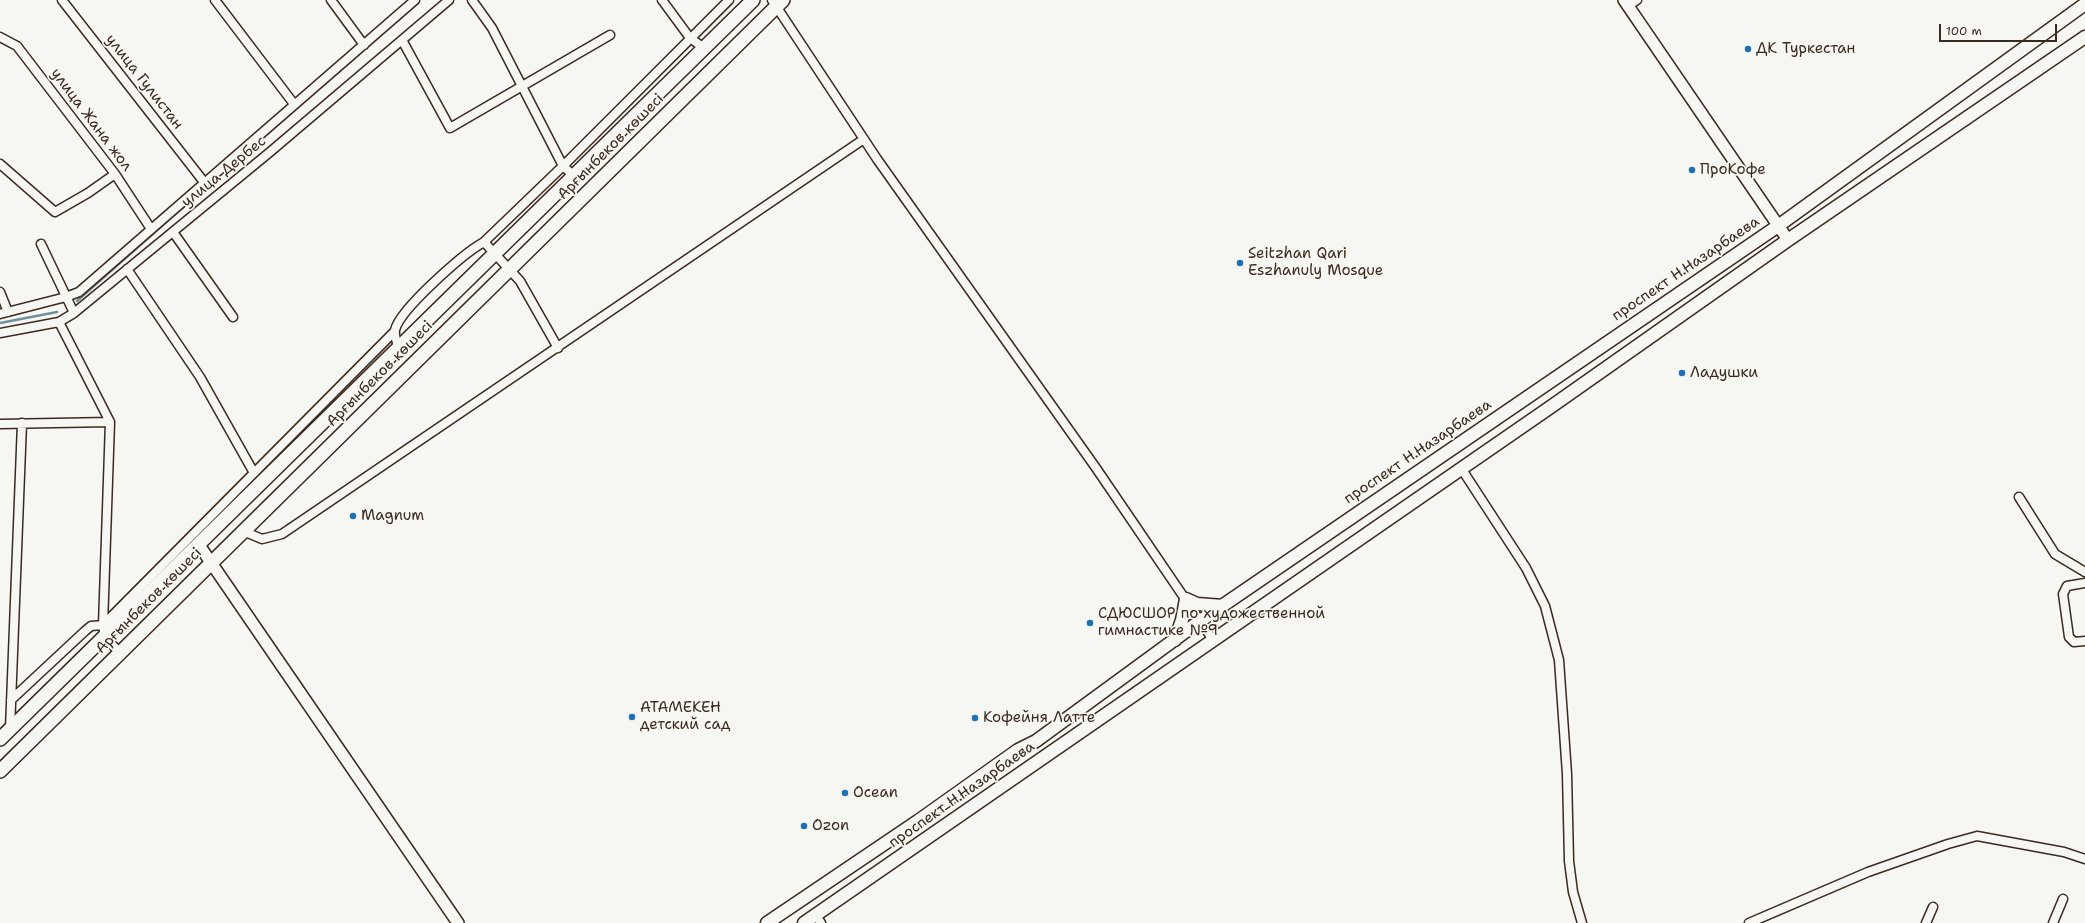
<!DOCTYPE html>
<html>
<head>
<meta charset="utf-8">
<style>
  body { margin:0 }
  #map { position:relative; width:2085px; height:923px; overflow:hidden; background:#f6f6f2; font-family:"Shantell Sans",sans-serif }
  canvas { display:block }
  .scale { position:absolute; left:1939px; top:24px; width:118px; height:18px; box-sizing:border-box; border:2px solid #3b2a1e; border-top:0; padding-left:5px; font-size:12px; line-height:14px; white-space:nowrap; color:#3b2a1e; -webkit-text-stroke:3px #f6f6f2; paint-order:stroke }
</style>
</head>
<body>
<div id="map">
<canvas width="2085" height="923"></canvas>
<div class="scale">100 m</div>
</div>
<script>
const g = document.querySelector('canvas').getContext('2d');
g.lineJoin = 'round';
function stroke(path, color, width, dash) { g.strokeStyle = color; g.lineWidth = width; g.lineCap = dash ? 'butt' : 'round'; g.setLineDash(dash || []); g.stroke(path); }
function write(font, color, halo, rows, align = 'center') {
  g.font = font + ' "Shantell Sans",sans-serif'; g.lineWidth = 3.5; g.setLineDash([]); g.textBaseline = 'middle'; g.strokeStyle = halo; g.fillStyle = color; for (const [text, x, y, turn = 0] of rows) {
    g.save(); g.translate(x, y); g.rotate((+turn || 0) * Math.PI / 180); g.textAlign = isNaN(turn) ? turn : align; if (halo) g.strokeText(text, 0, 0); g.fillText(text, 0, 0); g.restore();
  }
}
stroke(new Path2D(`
  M77,301L208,185
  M0,323L57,312`), '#708e9e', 2.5);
const minor = new Path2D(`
  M62,0L204,182
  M215,0L294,104
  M331,0L364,45
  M472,0L492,28L563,166L574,176
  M662,0L690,38L704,48
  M772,0L877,159L1096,468L1213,640
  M1628,6L1637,0
  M0,37L17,46L115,174L151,229
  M402,40L450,128L610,35
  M0,164L55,212L88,193L115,174
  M173,232L233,317
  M484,242L563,166L729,0
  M41,244L74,313
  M127,269L200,377L254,473
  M0,292L8,312
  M0,314L66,297L79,292L415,0
  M59,322L110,422L103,625L105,637L120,653
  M0,333L59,322L74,313L270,152L449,0
  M399,348C397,343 394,336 395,330C400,309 464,253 484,242L520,281L558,348
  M0,424L110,422
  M1461,468L1526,568L1545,606L1559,660L1567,774L1569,861L1573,892L1582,923
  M2019,497L2055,554L2085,572
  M243,531L262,539L282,534L864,139
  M2085,583L2067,586L2063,594L2069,637L2074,642L2085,641
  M11,700L85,631L91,626L103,625L394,332
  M10,729L22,423
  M816,915L821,923
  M1749,923L1868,872L1948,844L1977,836L2064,852L2085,859
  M1926,923L1933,907
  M2053,923L2063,899`);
const tertiary = new Path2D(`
  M1624,0L1788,240
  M199,545L458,923`);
const secondary = new Path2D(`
  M1175,640L1182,620L1186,599L1197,604L1223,606
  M767,923L918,821L1018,750L1036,741L1200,621L1778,226L2085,4
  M804,923L1552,406L1788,240L2085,37`);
const primary = new Path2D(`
  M0,739L753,0
  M0,771L783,0`);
stroke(minor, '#3b2a1e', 11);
stroke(tertiary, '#3b2a1e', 14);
stroke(secondary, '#3b2a1e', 15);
stroke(primary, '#3b2a1e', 16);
stroke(minor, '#f6f6f2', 8);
stroke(tertiary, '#f6f6f2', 11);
stroke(secondary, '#f6f6f2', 12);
stroke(primary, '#f6f6f2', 13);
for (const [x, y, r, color] of [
  [1748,49,4,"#1f6fb2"],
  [1692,170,4,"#1f6fb2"],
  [1240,263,4,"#1f6fb2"],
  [1682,373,4,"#1f6fb2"],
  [353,516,4,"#1f6fb2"],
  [1090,623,4,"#1f6fb2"],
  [632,717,4,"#1f6fb2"],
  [975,718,4,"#1f6fb2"],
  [845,793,4,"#1f6fb2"],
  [804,826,4,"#1f6fb2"]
]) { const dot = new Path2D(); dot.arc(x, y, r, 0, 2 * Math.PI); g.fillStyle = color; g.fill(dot); stroke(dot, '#f6f6f2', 1.5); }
write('15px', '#3b2a1e', '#f6f6f2', [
  ["ДК Туркестан",1756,49],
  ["ПроКофе",1700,170],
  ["Seitzhan Qari",1248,254],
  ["Eszhanuly Mosque",1248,271],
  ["Ладушки",1690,373],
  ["Magnum",361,516],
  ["СДЮСШОР по художественной",1098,614],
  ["гимнастике №9",1098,631],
  ["АТАМЕКЕН",640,708],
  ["детский сад",640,725],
  ["Кофейня Латте",983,718],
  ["Ocean",853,793],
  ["Ozon",812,826]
], 'left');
write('15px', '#3b2a1e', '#f6f6f2', [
  ["улица Гулистан",144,82,52],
  ["улица Жана жол",91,120,53],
  ["Арғынбеков көшесі",611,147,-45],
  ["улица Дербес",224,172,-39],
  ["проспект Н.Назарбаева",1686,269,-34],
  ["Арғынбеков көшесі",380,374,-45],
  ["проспект Н.Назарбаева",1418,452,-34],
  ["Арғынбеков көшесі",149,601,-45],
  ["проспект Н.Назарбаева",962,795,-35]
]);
</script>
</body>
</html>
